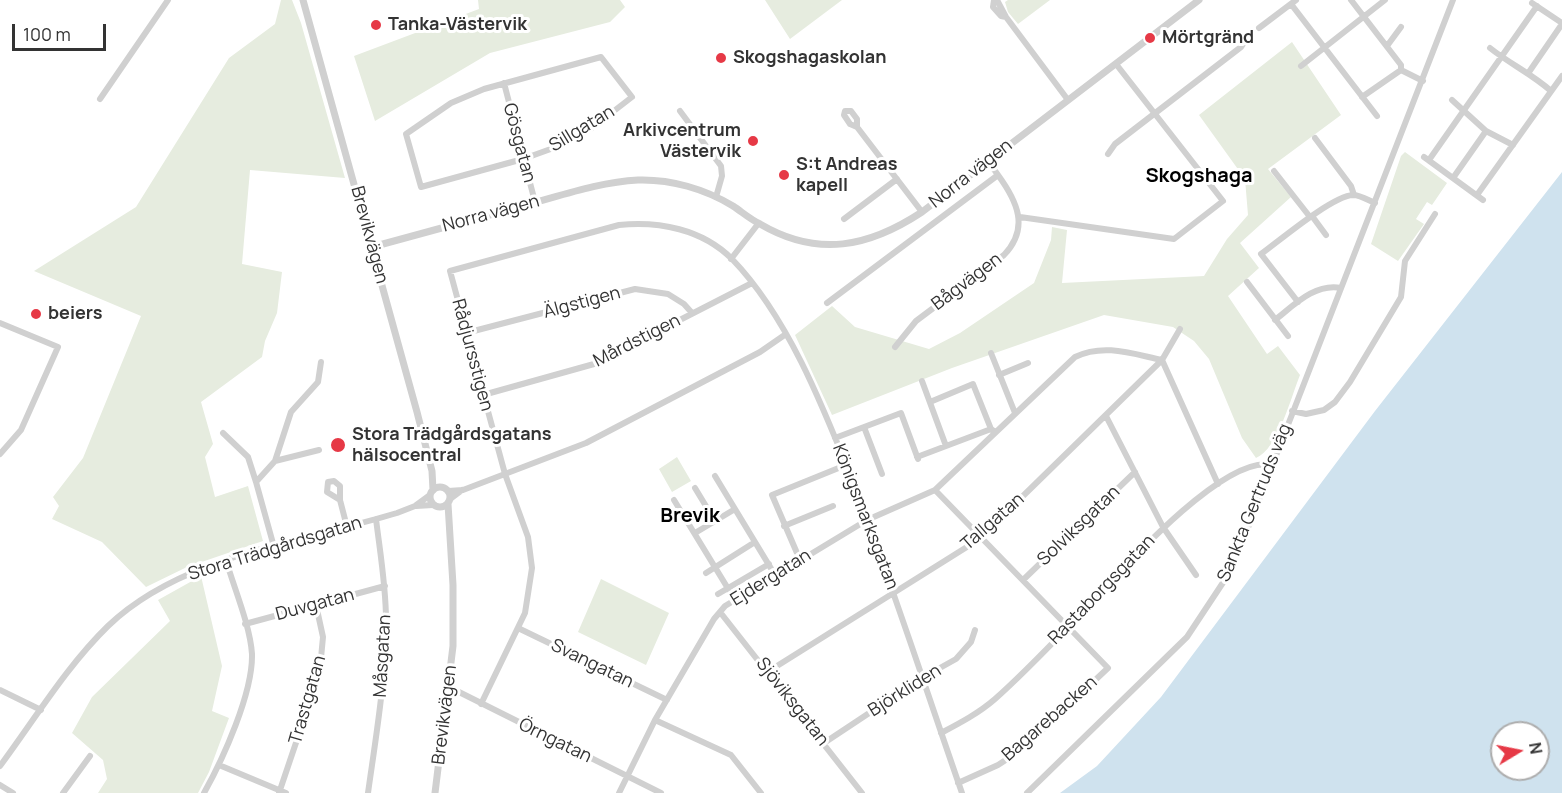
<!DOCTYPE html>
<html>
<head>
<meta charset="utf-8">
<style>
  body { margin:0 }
  #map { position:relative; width:1562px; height:793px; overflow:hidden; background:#fff; font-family:Manrope,sans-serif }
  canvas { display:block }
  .north { position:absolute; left:1490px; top:721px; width:60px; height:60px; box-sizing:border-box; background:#fff; border:2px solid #adadad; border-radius:50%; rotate:80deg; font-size:16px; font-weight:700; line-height:24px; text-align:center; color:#333 }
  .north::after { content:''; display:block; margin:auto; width:21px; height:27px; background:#e63946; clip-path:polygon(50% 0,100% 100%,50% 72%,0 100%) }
  .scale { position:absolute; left:12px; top:24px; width:94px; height:27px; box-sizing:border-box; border:3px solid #333; border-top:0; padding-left:8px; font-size:18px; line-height:21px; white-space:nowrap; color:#333; -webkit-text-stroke:4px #fff; paint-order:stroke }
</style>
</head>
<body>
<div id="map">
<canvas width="1562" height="793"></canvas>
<div class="north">N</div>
<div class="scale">100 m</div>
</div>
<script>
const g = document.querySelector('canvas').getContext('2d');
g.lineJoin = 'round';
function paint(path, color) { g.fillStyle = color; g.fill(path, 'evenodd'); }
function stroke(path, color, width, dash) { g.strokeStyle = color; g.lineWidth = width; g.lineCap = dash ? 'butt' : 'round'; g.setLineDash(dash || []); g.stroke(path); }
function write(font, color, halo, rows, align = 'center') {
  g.font = font + ' Manrope,sans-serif'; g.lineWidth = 6; g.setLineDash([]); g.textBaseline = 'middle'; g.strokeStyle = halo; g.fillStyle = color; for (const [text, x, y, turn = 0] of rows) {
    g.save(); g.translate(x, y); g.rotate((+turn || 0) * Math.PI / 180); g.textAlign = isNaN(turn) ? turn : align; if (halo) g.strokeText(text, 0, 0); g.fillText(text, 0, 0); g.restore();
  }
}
paint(new Path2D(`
  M281,0H292L301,23L345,178L250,170L242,264L282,272L277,313L265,341L262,357L201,402L213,444L205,457L215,497L248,486L263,541L187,567L146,587L102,542L52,519L59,506L53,497L83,458L141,316L34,271L136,207L229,58L275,24Z
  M478,0H620L625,7L610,22L490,53L375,121L354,56L479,9Z
  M765,0H842L790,39Z
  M1008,0H1050L1018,24L1008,12L1005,2Z
  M1292,42L1341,115L1268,169L1291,197L1240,243L1259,268L1228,296L1267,354L1278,346L1300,375C1291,397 1278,449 1256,458L1242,438L1209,359L1194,341L1173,327L1104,315L952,368L832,415L795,335L832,306L855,327L929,349L960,333L1034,283L1051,240L1052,227L1067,230L1062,283L1204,276L1227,239L1248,215L1245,179L1199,115Z
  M1405,152L1447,183L1432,205L1427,202L1416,219L1424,224L1398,261L1371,244L1401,156Z
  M677,457L691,481L672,492L659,469Z
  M201,576L222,666L212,711L229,718L209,772L198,793H98L107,779L103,760L72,733L92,697L170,621L158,600Z
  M601,579L669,613L646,665L578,632Z`), '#e6ecdf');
paint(new Path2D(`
  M1562,172V793H1060L1097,766L1161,697L1375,411ZM1502,733H1538V769H1502Z`), '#cfe2ee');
stroke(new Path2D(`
  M994,0L993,7L1001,16L1006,17
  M997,0L1006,17L1068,100
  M1351,0L1401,65V70
  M1532,3L1562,23
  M1291,4L1377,116
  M1259,28L1296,0
  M1387,46L1401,27
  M1490,48C1510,64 1532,74 1551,91
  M601,57L632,97L592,128L559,146L523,159L421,187L406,134L451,103L484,89Z
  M1301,66L1385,0
  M1529,72L1562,24
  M504,83L535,202
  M1362,97L1401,70L1423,81
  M100,99L168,0
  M1452,100L1486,131L1513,145
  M680,111L721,166L722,176L716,197
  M857,127L850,124L844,115L845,111H851L857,119V127L922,212
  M1315,138L1351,186L1354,195
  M1108,154L1115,144L1241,47L1247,38
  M1424,157L1483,200
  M1429,160L1537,6
  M988,161L998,175
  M1274,171L1310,217
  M1453,178L1486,131
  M1477,195L1562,76
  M1312,216L1326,235
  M1020,217L1174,239L1223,201L1116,64
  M844,219L897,179
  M731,259L758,224
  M1247,282L1288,336
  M1298,302L1261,254C1279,241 1332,196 1353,195C1360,195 1368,200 1375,203
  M827,303L998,175C1017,201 1030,228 1004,255L916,321L895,347
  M1275,320C1294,305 1315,283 1341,288
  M0,323L58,347L21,430L0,454
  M466,333L635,289L668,294L684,304L692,313
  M991,353L1015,413
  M1162,360L1218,484
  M999,375L1028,363
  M922,381L946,446
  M483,395L594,364L752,283
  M930,402L973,384L991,429L995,432
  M1292,411L1306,414L1324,410L1335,402L1350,382L1401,297L1405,261L1435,214
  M1106,416L1163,527L1196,575
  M864,427L882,474
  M223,433L248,457L256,482
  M835,438L901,413L918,459
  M917,457L991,429
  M275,461L319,450
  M715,476L775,575
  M695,488L715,521
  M935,490L1108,668L1021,750L998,765L958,783
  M448,491L463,490L586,443L760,352L786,334
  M450,499L462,490
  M340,500L327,492L328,482L334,481L340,486V500L347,527
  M674,500L735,600
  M416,506L433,505
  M784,526L833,506
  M695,533L735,509
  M274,547L256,482L275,461L291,412L318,382L321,362
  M800,560L772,495L846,465
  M706,573L755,542
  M1023,580L1135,472
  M718,594L769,564
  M720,612L862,793
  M245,624L385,586
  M518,628L667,700
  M769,671L978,540L1162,360L1180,329
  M449,687L661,793
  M0,690L41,710
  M481,704L525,613L532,568L528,537L505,474L450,271L619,225C659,221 702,229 732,259C787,316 822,404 851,477C891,581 925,687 962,793
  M655,720L731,755L761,793
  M941,733C960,723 979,713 995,699C1021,676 1046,650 1070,625C1105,589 1220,453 1272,465
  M824,743L922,678L956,659L971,642L975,630
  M219,765L286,793
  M0,766C35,719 66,667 108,626C182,555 302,542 397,513L415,506L430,495
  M0,785L13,793
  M63,793L90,756
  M204,793C223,759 253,693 252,654C250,625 234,588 226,560
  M279,793L303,722L321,658L323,637L316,605
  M368,793C376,736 386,678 386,620C386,586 380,552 376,519
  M619,793L655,720L714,619L725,606L867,520L935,490L1075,357C1104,343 1133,354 1162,360
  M1027,793L1187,637L1232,569L1453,0`), '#d0d0d0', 6);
stroke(new Path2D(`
  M303,0L417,412L432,471L433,490
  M372,247C424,233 475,219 526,205C563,195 600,182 638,180C671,179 705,189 733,206C742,212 750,219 760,224C818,258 869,247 922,212L1199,0
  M430 497a10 10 0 1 1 20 0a10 10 0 1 1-20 0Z
  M435,793L453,646V585L448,504`), '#d0d0d0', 7);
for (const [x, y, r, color] of [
  [376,25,6,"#e63946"],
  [1150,38,6,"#e63946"],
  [721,58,6,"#e63946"],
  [753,141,6,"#e63946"],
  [784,175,6,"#e63946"],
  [36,314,6,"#e63946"],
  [338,445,8,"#e63946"]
]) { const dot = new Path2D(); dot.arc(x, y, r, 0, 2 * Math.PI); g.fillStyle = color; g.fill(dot); stroke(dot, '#fff', 2); }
write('bold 18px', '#333', '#fff', [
  ["Tanka-Västervik",388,25],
  ["Mörtgränd",1162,38],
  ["Skogshagaskolan",733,58],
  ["Arkivcentrum",741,131,"right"],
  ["Västervik",741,152,"right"],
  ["S:t Andreas",796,165],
  ["kapell",796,186],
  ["beiers",48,314],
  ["Stora Trädgårdsgatans",352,435],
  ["hälsocentral",352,456]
], 'left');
write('18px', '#333', '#fff', [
  ["Sillgatan",582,129,-31],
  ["Gösgatan",519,143,75],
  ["Norra vägen",971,174,-38],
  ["Norra vägen",491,214,-15],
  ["Brevikvägen",369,235,75],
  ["Bågvägen",967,282,-37],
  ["Älgstigen",582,303,-15],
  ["Mårdstigen",637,341,-27],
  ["Rådjursstigen",472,355,75],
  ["Sankta Gertruds väg",1255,503,-68],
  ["Königsmarksgatan",865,517,69],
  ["Tallgatan",993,522,-41],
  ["Solviksgatan",1079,526,-44],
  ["Stora Trädgårdsgatan",275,549,-17],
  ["Ejdergatan",771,578,-32],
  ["Rastaborgsgatan",1102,590,-46],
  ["Duvgatan",315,605,-15],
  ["Måsgatan",383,656,-87],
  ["Svangatan",592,664,26],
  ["Björkliden",905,691,-32],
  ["Trastgatan",308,700,-74],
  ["Sjöviksgatan",792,702,52],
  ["Brevikvägen",445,715,-83],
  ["Bagarebacken",1050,719,-41],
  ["Örngatan",555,741,26]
]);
write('bold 20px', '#000', '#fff', [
  ["Skogshaga",1199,176],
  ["Brevik",690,516]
]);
</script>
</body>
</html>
